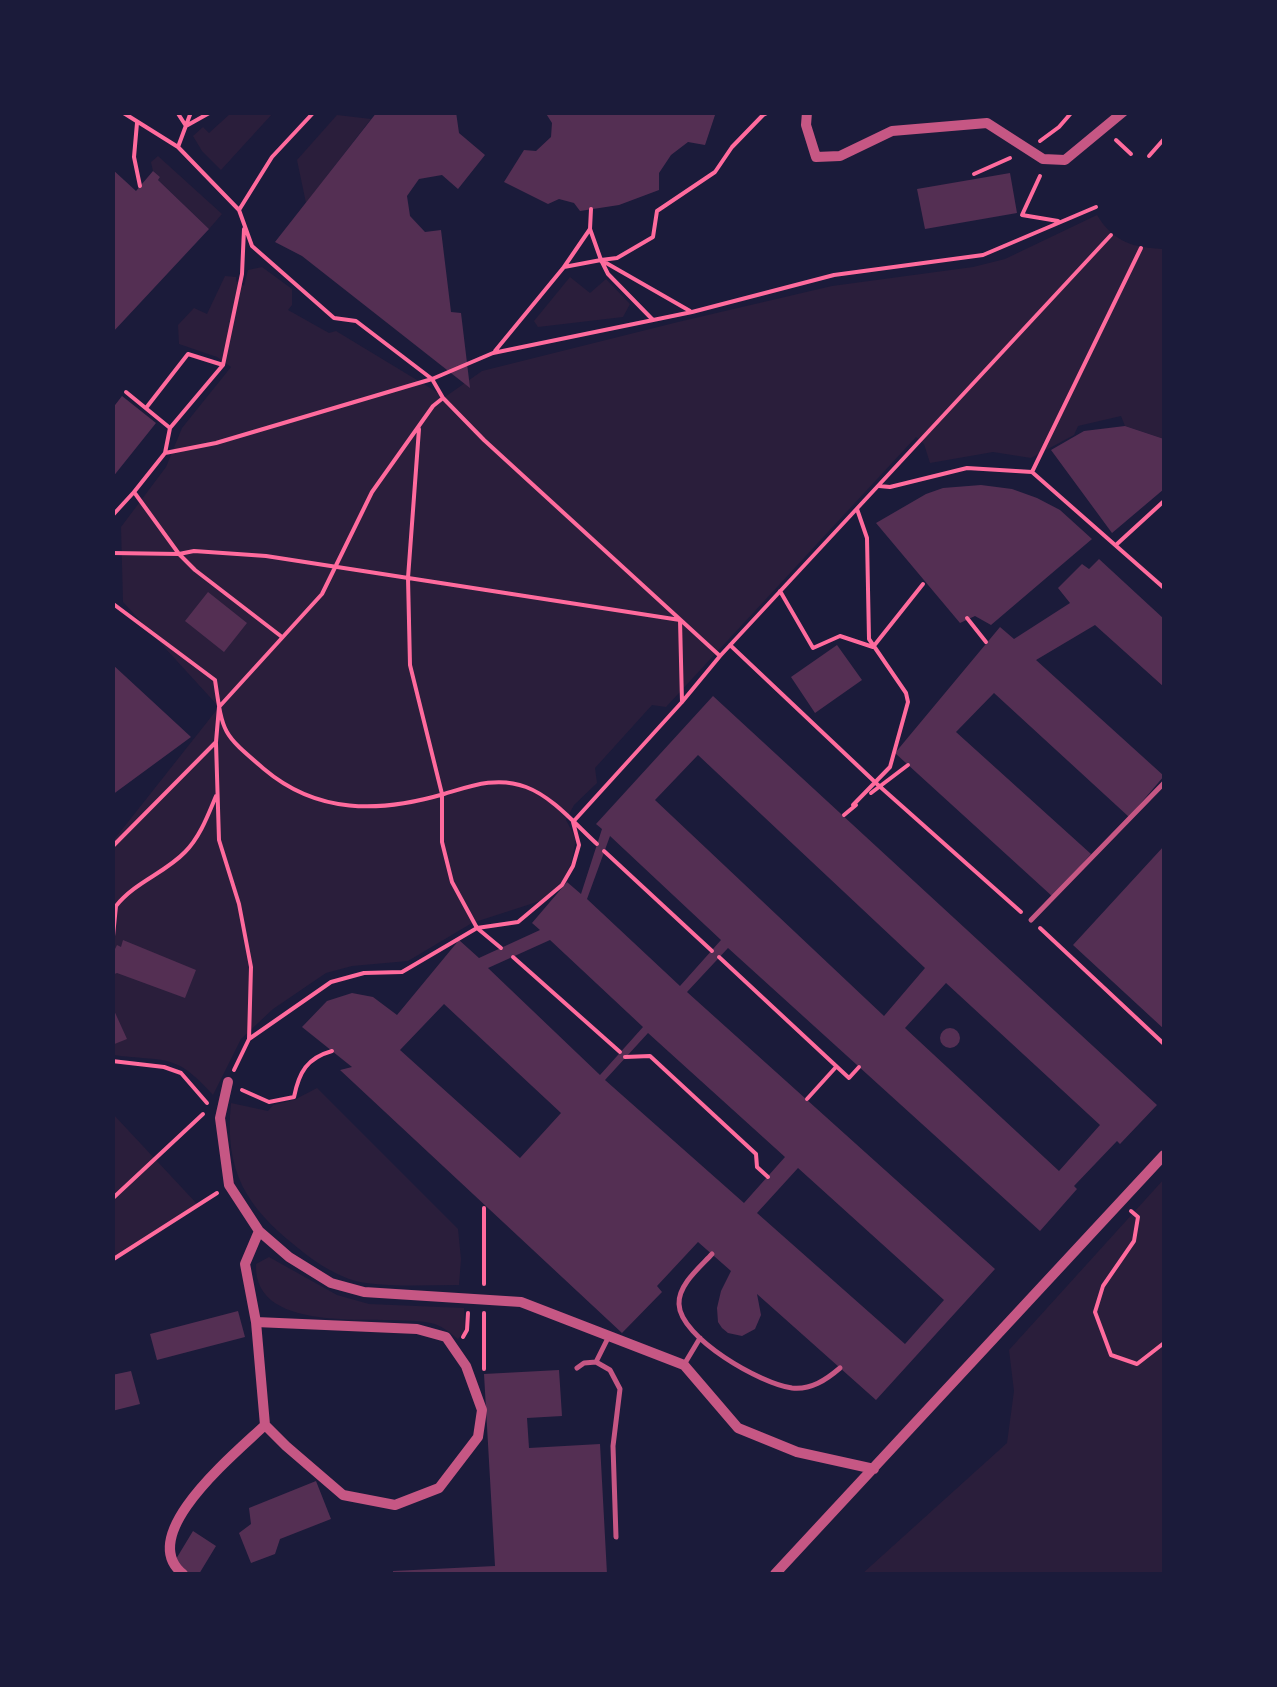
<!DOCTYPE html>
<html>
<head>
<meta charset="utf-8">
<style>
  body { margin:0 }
  #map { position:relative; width:1277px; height:1687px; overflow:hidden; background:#1b1b3a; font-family:Helvetica,sans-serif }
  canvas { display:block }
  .frame { position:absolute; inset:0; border:115px solid #1b1b3a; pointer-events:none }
</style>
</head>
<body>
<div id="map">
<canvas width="1277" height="1687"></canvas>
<div class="frame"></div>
</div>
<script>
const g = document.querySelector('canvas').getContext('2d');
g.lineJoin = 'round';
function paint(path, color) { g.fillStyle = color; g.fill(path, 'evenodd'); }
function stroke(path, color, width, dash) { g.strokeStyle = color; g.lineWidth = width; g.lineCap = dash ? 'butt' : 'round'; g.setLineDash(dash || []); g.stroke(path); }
paint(new Path2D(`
  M231,113H273L221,170L202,151L193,136L203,127L209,133Z
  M337,115L371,119L306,203L297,160Z
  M158,156L222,214L209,229L158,180L160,177L153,171L151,162Z
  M1097,215C1113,242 1134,248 1164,249V439L1125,426L1121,416L1078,426L1074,435L1031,458L993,452L930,463L924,444L916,437L666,707L652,705L595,768L597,783L574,805L566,820L576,839L571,864L561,884L540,901L472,923L408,961L352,966L326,973L273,1009L241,1039L213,1095C175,1052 166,1062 113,1055V841L219,707L123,602L121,527L166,467L182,428L231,367L217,357L179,344L178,325L194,308L207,314L225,276L236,277V281L244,286L248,270L262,267L292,289V305L288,310L329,333L336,331L445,397L482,371L678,322L832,286L973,267L1005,259Z
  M570,277L590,293L606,279L630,304L623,317L538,327L534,321Z
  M317,1088L458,1229L461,1259L459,1285C428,1285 396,1287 366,1283C342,1280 316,1263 298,1248C246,1207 224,1171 231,1103L268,1111L273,1105L294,1100Z
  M113,1114L198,1205L113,1260Z
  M1164,1179V1574H862L1007,1443L1014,1391L1009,1350Z
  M269,1257L337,1295L369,1304L464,1308L465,1331L458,1339C450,1333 441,1325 431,1323C386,1313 253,1339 256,1264Z`), '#2a1e3b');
paint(new Path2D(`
  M377,112H456L459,133L485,155L458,189L442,175L419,179L407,196L410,216L425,232L441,230L451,312L461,313L470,388L302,256L275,242Z
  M545,112H716L705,145L688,142L671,155L659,173V190L619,205L580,211L574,203L559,199L548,204L504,182L524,150L536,151L551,137L552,123Z
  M112,169L136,191L153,171L160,177L158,180L209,229L112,333Z
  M1010,173L1017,213L925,229L917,189Z
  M122,396L156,423L112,478V409Z
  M1125,426L1164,439V489L1112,533L1051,450L1084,431Z
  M981,485L1012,489L1037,498L1060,510L1092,539L991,625L975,616L960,623L876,523L926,494L943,488Z
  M1099,559L1164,619V687L1095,625L1036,660L1164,776L1129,817L994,693L956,732L1091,854L1053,897L895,753L1000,627L1014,639L1070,603L1058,588L1082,564L1089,569Z
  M208,592L247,623L224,652L185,621Z
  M837,645L862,680L815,713L791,677Z
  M112,664L191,737L112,795Z
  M713,696L1157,1105L1120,1144L1117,1141L1074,1186L1077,1189L1040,1231L728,948L687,992L995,1269L876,1400L757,1294L761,1315L755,1329L742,1336L728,1333L722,1328L718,1322L717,1308L721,1291L731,1271L698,1242L657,1286L662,1292L622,1333L340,1070L352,1067L302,1027L327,1001L352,993L373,997L397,1015L459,940L479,958L540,930L532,923L567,882L581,894L602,829L596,824ZM698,755L925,968L884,1016L655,800ZM610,836L721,940L680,986L587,899ZM550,940L643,1027L600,1075L488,968ZM946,983L1100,1125L1059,1171L905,1028ZM444,1004L561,1113L520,1158L400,1050ZM648,1033L785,1157L744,1203L605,1080ZM798,1168L944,1300L905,1344L757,1213Z
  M1164,846V1029L1073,945Z
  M123,940L196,970L185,998L117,973L112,975V955L117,945L121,947Z
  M112,1006L127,1039L112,1045Z
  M940 1038a10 10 0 1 1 20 0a10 10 0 1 1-20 0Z
  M238,1311L245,1337L157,1360L150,1334Z
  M559,1370L562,1416L527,1418L529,1448L600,1444L607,1574H393V1571L495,1566L484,1374Z
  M131,1371L140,1404L112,1411V1375Z
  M316,1481L331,1519L280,1539L275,1554L251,1563L239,1533L251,1524L249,1508Z
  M193,1531L216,1546L199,1574H189L173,1564Z`), '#542f53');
stroke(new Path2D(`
  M122,112L178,147L239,210L252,246L334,318L356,321L432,379L443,398L484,440L720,656
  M177,112L186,126L211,112
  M137,123L134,157L140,186
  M1116,140L1131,154
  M1040,141L1059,127L1072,112
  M178,147L191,112
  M1149,156L1164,139
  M974,174L1010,158
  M1040,176L1022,215L1058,221
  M591,209L590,229L601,260
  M239,210L272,157L314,112
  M1141,248L1032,472L1164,588
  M564,267L601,260L690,311
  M653,320L608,274L601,260L617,258L653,237L657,211L715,172L732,147L763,115L769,112
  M495,351L564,267L590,229
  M126,392L170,428
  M146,408L188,354L223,365
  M419,429L408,578L410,665L442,794V842L452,882L477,928L501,948
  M165,453L170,428L223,365L242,274L244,229
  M879,486L890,487L967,468L1032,472
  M112,516L134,492
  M1117,544L1164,501
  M112,553L179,554L194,551L266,556L680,620L682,702
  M780,591L813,648L840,636L873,647L923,584
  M112,603L215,680C223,735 222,733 264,769C317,814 379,813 444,794C471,786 497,776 526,787C553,797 576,825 597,844
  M967,618L986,642
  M282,637L195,570L179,554L134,492L165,453L216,443L432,379L493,353L692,312L834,275L983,255L1096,207
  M730,645L877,784L1021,912
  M216,743L219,840L239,904L251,967L249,1039
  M871,793L908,765
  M853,805L890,767L908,702L906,693L869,639L867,538L857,509
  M844,815L856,805
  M112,847L216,742L219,707L322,594L372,492L433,406L443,398
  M604,851L712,951
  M1040,928L1164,1044
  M112,946L116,906C135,882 165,873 185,852C200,837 208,815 216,796
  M513,957L620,1052
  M719,957L849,1078L859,1067
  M625,1057L650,1056L756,1154L757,1167L768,1177
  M112,1061L164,1067L181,1073L207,1103
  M234,1070L249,1039L331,982L364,973L402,972L477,928L518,922L562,885L573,866L579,845L573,822L682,702L720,656L1111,235
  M242,1090L269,1102L294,1097C299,1072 307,1058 332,1051
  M807,1099L836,1067
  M112,1199L203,1114
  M484,1208V1284
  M1131,1211L1138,1217L1134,1241L1103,1286L1095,1312L1111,1355L1137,1364L1164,1343
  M112,1260L217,1193
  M484,1313V1369
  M463,1337L467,1330L468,1313`), '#ff6b9d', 4);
stroke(new Path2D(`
  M1031,920L1164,783
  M712,1254C700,1267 678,1285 679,1304C680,1338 761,1384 792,1388C811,1390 826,1380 840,1368
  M609,1336L596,1362L610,1370L620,1389L613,1446L616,1537
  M685,1363L700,1338
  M577,1368L584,1363L596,1362`), '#c65784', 5);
stroke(new Path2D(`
  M807,112L806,125L816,157L840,156L892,131L987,123L1043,159L1065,160L1123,112
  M228,1082L220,1118L229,1185L259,1231L289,1257L331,1283L364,1292L521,1302L684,1365L738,1428L797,1452L874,1469
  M256,1322L417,1329L446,1337L466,1366L482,1410L478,1437L439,1488L395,1505L343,1495L286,1446L265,1425L256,1322L245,1264L259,1231
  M183,1574C134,1535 236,1453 265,1425
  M775,1574L1164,1155`), '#c65784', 10);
</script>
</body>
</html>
